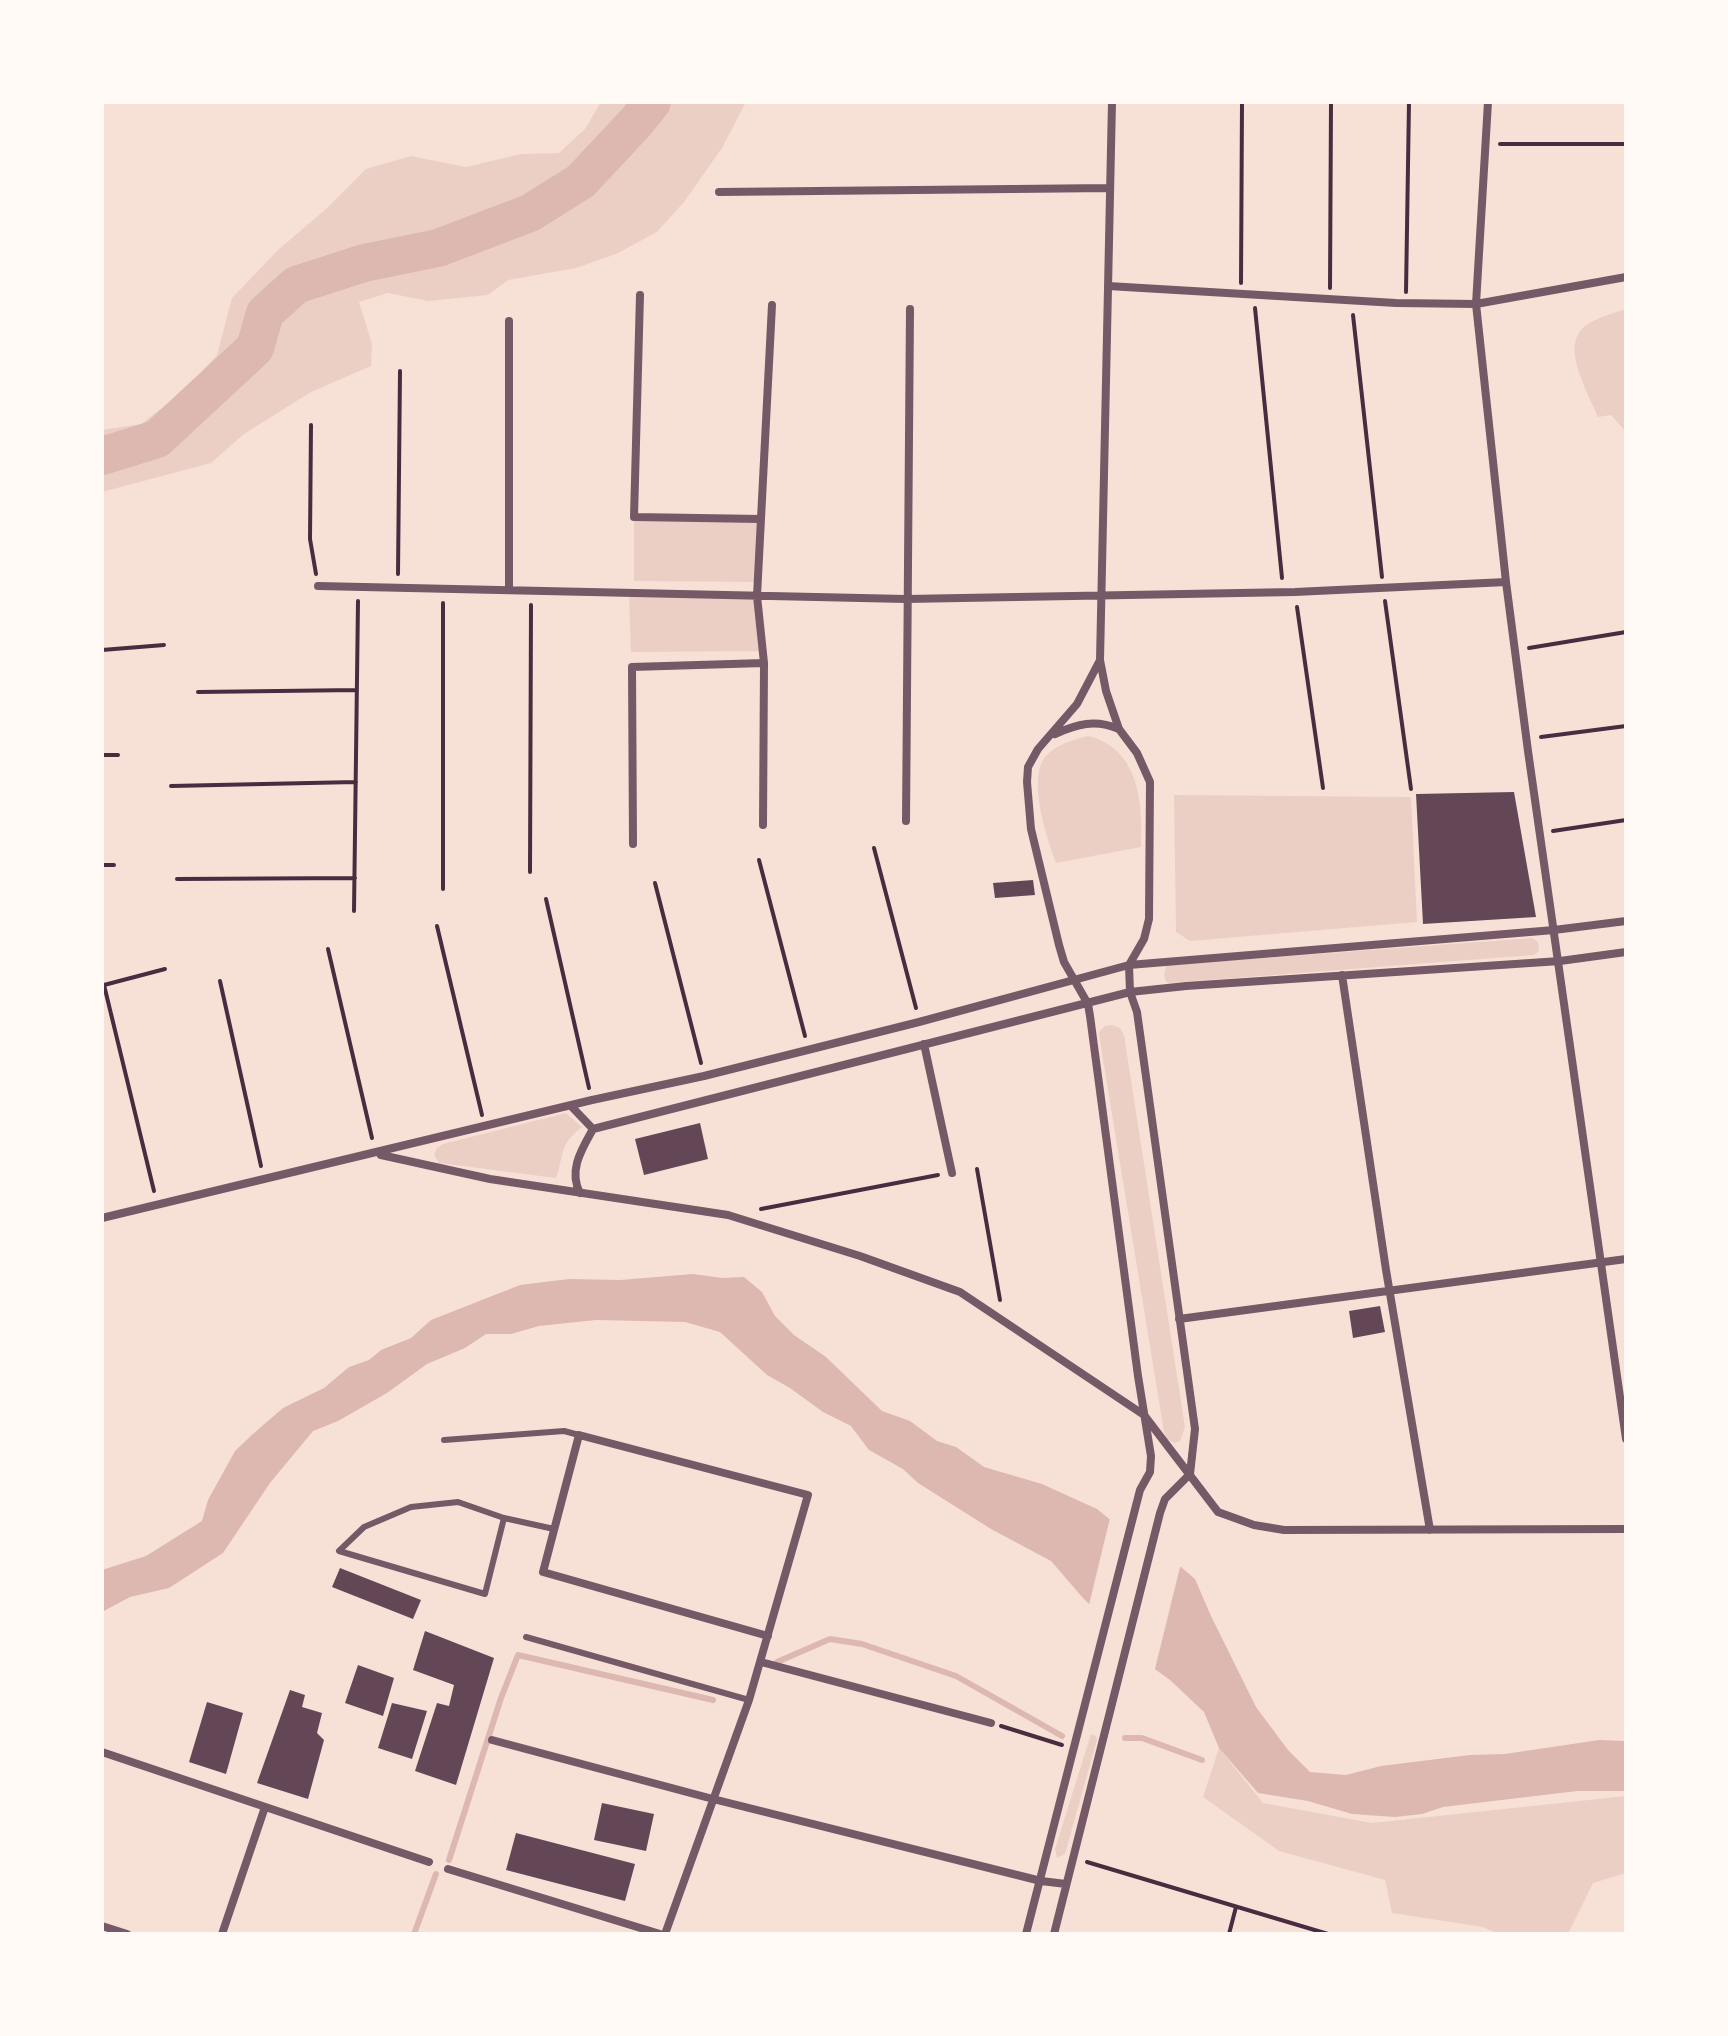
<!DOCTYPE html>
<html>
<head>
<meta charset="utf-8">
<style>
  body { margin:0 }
  #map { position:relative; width:1728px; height:2036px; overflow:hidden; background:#f7e1d7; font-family:Arial,sans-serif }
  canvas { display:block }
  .frame { position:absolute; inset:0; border:104px solid #fffaf5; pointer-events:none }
</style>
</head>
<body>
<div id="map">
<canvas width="1728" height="2036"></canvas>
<div class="frame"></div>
</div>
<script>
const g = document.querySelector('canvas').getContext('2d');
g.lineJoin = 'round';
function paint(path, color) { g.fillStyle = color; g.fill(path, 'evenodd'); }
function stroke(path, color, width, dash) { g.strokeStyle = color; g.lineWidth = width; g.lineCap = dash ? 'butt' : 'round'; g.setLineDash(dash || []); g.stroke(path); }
paint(new Path2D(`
  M601,102H746L722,148L684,202L657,232L616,254L576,268L508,280L488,295L428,301L388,293L359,302L372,344L371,366L311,392L244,434L211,463L102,492V430L141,424L185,390L217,355L232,298L279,249L325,210L366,169L411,156L466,167L521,154L559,153L585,129Z
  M1626,309V432L1611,415L1598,417C1589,394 1560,347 1584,327C1594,318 1614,313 1626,309Z
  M634,517L761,519L758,582L634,581Z
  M629,593L757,596L763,651L631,652Z
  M1088,736C1139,748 1143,803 1141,847L1056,863C1047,839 1031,790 1041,764C1048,747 1072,740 1088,736Z
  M1174,795L1411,797L1417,922L1190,941L1176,932Z
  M1532,938L1538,942L1539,951L1534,955L1170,983L1166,982L1164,975L1166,966L1169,965Z
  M1112,1025L1120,1028L1124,1035L1185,1427L1180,1441L1174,1443L1167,1439L1164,1432L1100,1041L1099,1032L1105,1026Z
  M566,1113L582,1127C558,1146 565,1153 556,1178L439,1163L434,1155L437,1148L443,1144Z
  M1091,1734L1096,1736L1097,1740L1065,1854L1057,1858L1055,1849Z
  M1219,1748L1263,1803L1372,1823L1626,1796V1873L1593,1883L1568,1934H1499L1483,1927L1392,1913L1385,1880L1279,1851L1203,1797Z`), '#ebcfc5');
paint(new Path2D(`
  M693,1274L722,1278L744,1277L762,1292L775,1316L794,1335L826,1357L882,1411L910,1421L937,1441L956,1447L984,1467L1042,1484L1097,1509L1171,1569L1181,1567L1195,1579L1211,1616L1256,1707L1288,1750L1310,1772L1346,1775L1381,1766L1470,1755L1505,1754L1599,1740L1626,1741V1791H1577L1443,1807L1422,1814L1395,1817L1352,1814L1308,1801L1258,1793L1219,1748L1204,1712L1170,1680L1152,1667L1083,1598L1051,1561L991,1529L918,1483L903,1469L869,1450L851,1426L823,1412L790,1388L767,1375L720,1332L685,1322L596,1320L539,1326L511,1334H486L465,1348L427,1364L387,1393L338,1421L313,1431L270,1483L223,1553L169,1588L130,1597L102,1612V1570L146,1556L202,1521L208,1500L235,1451L254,1433L283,1408L324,1388L349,1367L369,1360L381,1350L411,1338L431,1320L520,1285L569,1279L620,1280Z`), '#dcb8b0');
paint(new Path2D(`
  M1111,1514L1172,1565L1181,1563L1154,1673L1088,1609Z`), '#f7e1d7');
stroke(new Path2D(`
  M777,1662L830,1639L862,1644L956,1676L1062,1736
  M1125,1738H1142L1202,1760
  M449,1860L501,1698L518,1655L713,1700
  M414,1934L436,1874`), '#dcb8b0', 6);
stroke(new Path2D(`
  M102,456L157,439L255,348L265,313L296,285L364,263L438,248L530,213L581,181L637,121L652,102`), '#dcb8b0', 38);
paint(new Path2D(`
  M1514,792L1536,917L1423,924L1416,794Z
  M1033,880L1035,895L995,898L993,883Z
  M700,1123L708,1159L644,1175L635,1139Z
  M1380,1306L1385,1332L1353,1338L1349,1311Z
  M340,1568L421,1600L413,1619L332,1587Z
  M425,1631L494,1658L456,1785L415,1771L437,1703L449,1706L454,1685L413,1670Z
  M358,1665L394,1678L383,1716L345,1703Z
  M290,1690L305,1695L302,1707L322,1713L317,1733L324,1740L308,1799L257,1783Z
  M207,1702L243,1713L226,1774L189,1762Z
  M392,1703L427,1711L412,1759L378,1748Z
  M602,1803L654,1814L646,1851L594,1840Z
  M516,1833L635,1864L625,1901L506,1870Z`), '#644757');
stroke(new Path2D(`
  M1500,144H1626
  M1241,283L1242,102
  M1330,288L1331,102
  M1406,292L1409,102
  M1255,308L1282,578
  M1353,315L1382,577
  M311,425L310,539L316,574
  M398,574L400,371
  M1385,601L1411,789
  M1297,607L1323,788
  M1529,648L1626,632
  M102,650L164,645
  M198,692L357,690
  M1541,737L1626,726
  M102,755H118
  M171,786L356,782
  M1553,831L1626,820
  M874,848L916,1008
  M759,860L805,1036
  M102,865H114
  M530,872L531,605
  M177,879L355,878
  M655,883L701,1063
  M443,889V603
  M546,899L589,1088
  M354,911L358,601
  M437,926L482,1115
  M328,949L372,1138
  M220,981L261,1166
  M104,985L154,1191
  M104,985L165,969
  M977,1169L1000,1300
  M761,1209L938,1175
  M1001,1726L1062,1745
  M1087,1862L1328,1934
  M1229,1934L1236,1907`), '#4a2c40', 4);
stroke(new Path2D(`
  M444,1440L564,1431L579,1435
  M504,1518L458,1502L411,1507L364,1527L339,1551L485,1594L504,1518L554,1529
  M526,1637L749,1700`), '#755966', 6);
stroke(new Path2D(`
  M1488,102L1476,304L1506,582L1528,751L1626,1439
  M719,192L1110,188
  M1108,286L1396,303L1476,304L1626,277
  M640,295L634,517L761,519
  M509,321V590
  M318,586L906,599L1295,592L1506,582
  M1055,734C1077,724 1095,719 1119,729
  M906,821L910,309
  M763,825L764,663L757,596L772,305
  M633,844L632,667L764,663
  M1342,975L1386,1270L1430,1530
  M924,1044L952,1173
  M571,1106L593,1129
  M593,1129L1130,992L1186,986L1560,961L1626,952
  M381,1155L490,1179L728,1215L860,1256L960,1292L1144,1415L1218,1512L1254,1525L1284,1530L1626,1529
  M580,1193C568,1170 582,1149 593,1129
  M102,1218L592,1100L704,1076L919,1022L1129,965L1554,930L1626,921
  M1179,1319L1626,1259
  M761,1662L991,1723
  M492,1740L713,1799L1041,1881L1066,1884
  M102,1752L429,1862
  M448,1869L660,1934
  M102,1926L127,1934
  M222,1934L265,1807
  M665,1934L749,1700L808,1495L579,1435L543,1572L768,1636
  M1026,1934L1140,1490L1150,1472L1151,1456L1138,1376L1090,1016L1088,1004L1064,962L1059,945L1031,829L1027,782L1028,767L1038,749L1077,704L1099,662
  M1054,1934L1160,1513L1165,1499L1190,1474L1195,1429L1137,1012L1130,992L1129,965L1144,939L1149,919L1150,782L1137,753L1119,729L1106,691L1100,660L1112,102`), '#755966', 8);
</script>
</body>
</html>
